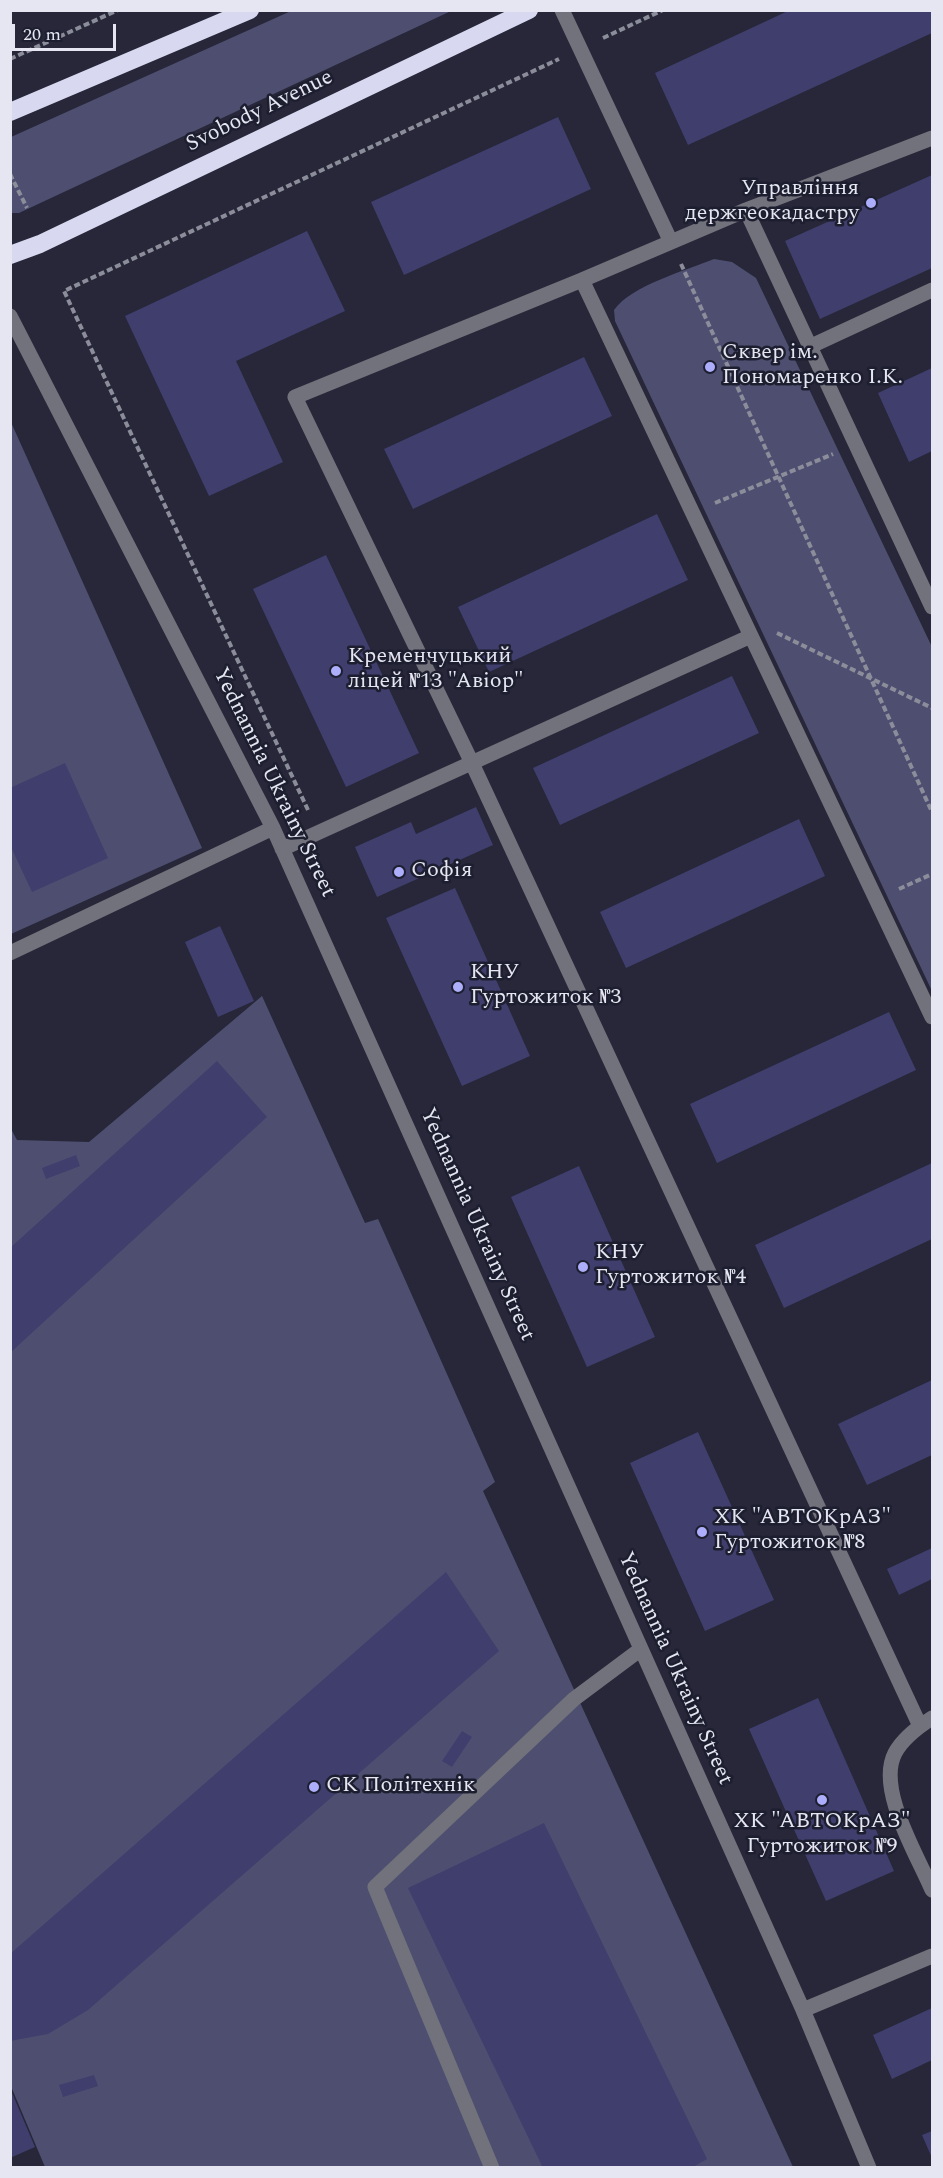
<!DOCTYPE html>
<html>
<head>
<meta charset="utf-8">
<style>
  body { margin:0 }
  #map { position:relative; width:943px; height:2178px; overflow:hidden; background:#272739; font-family:Spectral,serif }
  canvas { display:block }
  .frame { position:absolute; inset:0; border:12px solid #e5e6f2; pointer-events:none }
  .scale { position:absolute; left:12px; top:24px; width:104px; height:27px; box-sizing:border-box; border:3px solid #e5e6f2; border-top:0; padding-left:8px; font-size:18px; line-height:21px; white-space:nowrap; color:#e5e6f2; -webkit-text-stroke:4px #1d1e2f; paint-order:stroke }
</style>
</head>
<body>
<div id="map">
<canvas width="943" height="2178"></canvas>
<div class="frame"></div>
<div class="scale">20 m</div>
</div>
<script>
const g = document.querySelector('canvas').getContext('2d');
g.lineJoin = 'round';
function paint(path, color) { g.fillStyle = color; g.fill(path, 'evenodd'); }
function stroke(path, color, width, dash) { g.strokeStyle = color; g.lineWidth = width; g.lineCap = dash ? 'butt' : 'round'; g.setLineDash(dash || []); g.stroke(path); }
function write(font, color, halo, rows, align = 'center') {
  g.font = font + ' Spectral,serif'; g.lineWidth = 5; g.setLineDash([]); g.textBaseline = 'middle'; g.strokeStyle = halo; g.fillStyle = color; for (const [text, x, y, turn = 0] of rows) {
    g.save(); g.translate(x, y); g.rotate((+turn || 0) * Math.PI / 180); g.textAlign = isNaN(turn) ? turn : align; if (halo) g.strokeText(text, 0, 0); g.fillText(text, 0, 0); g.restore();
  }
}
paint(new Path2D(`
  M291,11H451L19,213H11V137Z
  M714,259L732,262L756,278L932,647V991L615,321L614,310C632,285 685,271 714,259Z
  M10,420L202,848L11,934H10Z
  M262,996L365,1223L378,1219L495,1482L483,1491L793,2167H45L10,2084V1127L17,1140L89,1142Z`), '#4e4f70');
paint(new Path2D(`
  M790,10H932V33L688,145L655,73Z
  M558,117L591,189L404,275L371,202Z
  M932,175V268L820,319L785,241Z
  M307,231L345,311L236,361L283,462L209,496L125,316Z
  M584,357L612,416L413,509L384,449Z
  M932,368V451L909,462L878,393Z
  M657,514L688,580L489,672L458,607Z
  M326,555L419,753L346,787L253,589Z
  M732,676L759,733L560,825L533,768Z
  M65,763L108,858L32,892L10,845V788Z
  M476,807L493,845L377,897L355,847L411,822L416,834Z
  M799,819L825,876L626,968L600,912Z
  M455,888L530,1056L462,1086L386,918Z
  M220,926L254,1001L218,1017L185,942Z
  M889,1012L916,1070L717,1163L690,1104Z
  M217,1061L267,1117L10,1353V1248Z
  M76,1155L80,1166L46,1179L42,1168Z
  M932,1163V1239L784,1308L755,1245Z
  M579,1166L655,1337L587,1367L511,1197Z
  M932,1380V1455L867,1485L838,1424Z
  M698,1432L774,1600L705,1631L630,1463Z
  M932,1548V1579L899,1595L887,1569Z
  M446,1572L499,1651L88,2010L48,2034L10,2041V1954Z
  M818,1698L894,1871L826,1901L749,1729Z
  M462,1731L472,1737L452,1767L442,1761Z
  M544,1823L707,2159L691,2168H543L408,1888Z
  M932,2008V2060L892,2079L873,2035Z
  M94,2075L98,2086L63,2097L59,2085Z
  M10,2088L35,2147L10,2158Z
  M932,2131V2158L922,2135Z`), '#3f3e6d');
stroke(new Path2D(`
  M603,38L663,10
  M10,59L118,10
  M10,174L27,208
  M681,264L932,812
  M715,503L833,454
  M777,633L932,708
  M308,810L64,291L559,59
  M899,889L932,874`), '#8c8d9b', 4, [6, 3]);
stroke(new Path2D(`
  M562,10L671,242
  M932,138L746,210L582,280L932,1017
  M746,210L932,607
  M582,280L295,397L471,761L920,1726
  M10,316L273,828L803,2010L869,2168
  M809,347L932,290
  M282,849L751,636
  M10,953L273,828
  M932,1718C918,1727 903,1738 895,1753C876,1789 918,1856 932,1890
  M803,2010L932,1956
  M492,2168L375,1887L574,1699L641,1649`), '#72727c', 15);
stroke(new Path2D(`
  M10,112L250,10
  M10,255L40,244L529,10`), '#d8d9f1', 18);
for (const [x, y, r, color] of [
  [871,203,6,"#adaefb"],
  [710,367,6,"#adaefb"],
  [336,671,6,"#adaefb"],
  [399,872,6,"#adaefb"],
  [458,987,6,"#adaefb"],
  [583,1267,6,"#adaefb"],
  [702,1532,6,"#adaefb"],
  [314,1787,6,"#adaefb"],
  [822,1800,6,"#adaefb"]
]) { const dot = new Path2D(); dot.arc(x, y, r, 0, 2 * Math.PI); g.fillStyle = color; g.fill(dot); stroke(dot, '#1d1e2f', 2); }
write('22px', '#e5e6f2', '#1d1e2f', [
  ["Svobody Avenue",260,112,-26],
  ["Yednannia Ukrainy Street",273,783,64],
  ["Yednannia Ukrainy Street",476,1225,66],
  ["Yednannia Ukrainy Street",674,1669,66]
]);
write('22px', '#e5e6f2', '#1d1e2f', [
  ["Управлiння",859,190,"right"],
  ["держгеокадастру",859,215,"right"],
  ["Сквер ім.",722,354],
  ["Пономаренко І.К.",722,379],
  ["Кременчуцький",348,658],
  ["ліцей №13 \"Авіор\"",348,683],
  ["Софія",411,872],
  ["КНУ",470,974],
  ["Гуртожиток №3",470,999],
  ["КНУ",595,1254],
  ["Гуртожиток №4",595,1279],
  ["ХК \"АВТОКрАЗ\"",714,1519],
  ["Гуртожиток №8",714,1544],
  ["СК Політехнік",326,1787],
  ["ХК \"АВТОКрАЗ\"",822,1823,"center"],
  ["Гуртожиток №9",822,1848,"center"]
], 'left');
</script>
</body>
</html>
